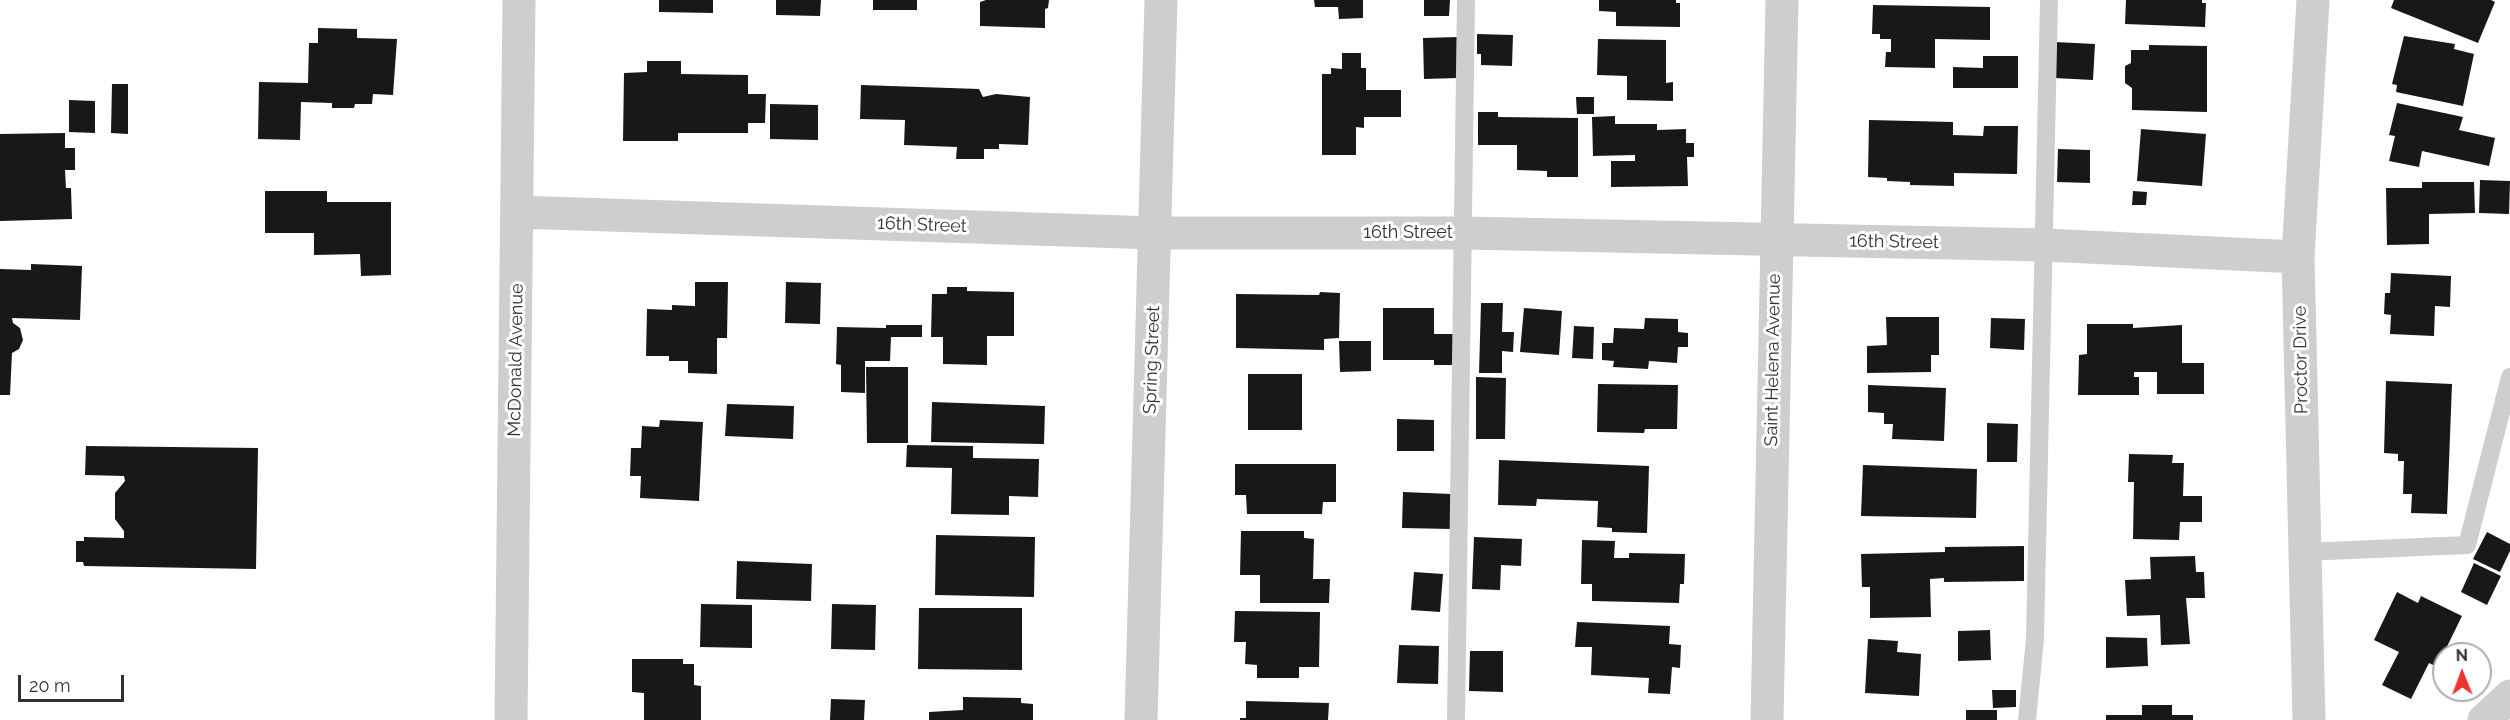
<!DOCTYPE html>
<html>
<head>
<meta charset="utf-8">
<style>
  body { margin:0 }
  #map { position:relative; width:2510px; height:720px; overflow:hidden; background:#fff; font-family:Raleway,sans-serif }
  canvas { display:block }
  .north { position:absolute; left:2432px; top:642px; width:60px; height:60px; box-sizing:border-box; background:#fff; border:2px solid #adadad; border-radius:50%; rotate:359deg; font-size:16px; font-weight:700; line-height:24px; text-align:center; color:#313131 }
  .north::after { content:''; display:block; margin:auto; width:21px; height:27px; background:#ed352e; clip-path:polygon(50% 0,100% 100%,50% 72%,0 100%) }
  .scale { position:absolute; left:18px; top:675px; width:106px; height:27px; box-sizing:border-box; border:3px solid #313131; border-top:0; padding-left:8px; font-size:18px; line-height:21px; white-space:nowrap; color:#313131; -webkit-text-stroke:4px #fff; paint-order:stroke }
</style>
</head>
<body>
<div id="map">
<canvas width="2510" height="720"></canvas>
<div class="north">N</div>
<div class="scale">20 m</div>
</div>
<script>
const g = document.querySelector('canvas').getContext('2d');
g.lineJoin = 'round';
function paint(path, color) { g.fillStyle = color; g.fill(path, 'evenodd'); }
function stroke(path, color, width, dash) { g.strokeStyle = color; g.lineWidth = width; g.lineCap = dash ? 'butt' : 'round'; g.setLineDash(dash || []); g.stroke(path); }
function write(font, color, halo, rows, align = 'center') {
  g.font = font + ' Raleway,sans-serif'; g.lineWidth = 6; g.setLineDash([]); g.textBaseline = 'middle'; g.strokeStyle = halo; g.fillStyle = color; for (const [text, x, y, turn = 0] of rows) {
    g.save(); g.translate(x, y); g.rotate((+turn || 0) * Math.PI / 180); g.textAlign = isNaN(turn) ? turn : align; if (halo) g.strokeText(text, 0, 0); g.fillText(text, 0, 0); g.restore();
  }
}
paint(new Path2D(`
  M659,0H713V13L659,12Z
  M776,0H821L820,16L776,15Z
  M873,0H917V10H873Z
  M986,0H1049L1048,8L1045,9V28L980,26V2Z
  M1314,0H1363V18L1339,19L1338,7H1315Z
  M1424,0H1450L1449,16H1424Z
  M1599,0H1676V3H1680V27L1616,26V12L1599,11Z
  M2126,0H2202V3H2206L2205,27L2125,24Z
  M2394,0H2491L2495,2L2478,43L2391,8Z
  M1873,5L1990,7V40L1935,39V68L1885,67L1886,52H1891V39H1880V34H1872Z
  M318,28L357,29V38L397,39L393,95L373,94L372,104H355L354,108H332V103L301,102L300,140L258,139L259,82L308,83L309,43H318Z
  M1477,34L1513,35L1512,66L1481,65V54H1477Z
  M2404,36L2455,44L2454,49L2474,54L2463,106L2396,92L2397,85L2392,84Z
  M1458,37V78L1424,79L1423,38Z
  M1598,39L1666,40V83L1673,82V101L1627,100V76L1597,75Z
  M2055,42L2095,44L2093,80L2054,78Z
  M2149,45L2207,46V112L2132,110V88L2125,83V66L2131,63V50H2149Z
  M1342,53H1361V68H1366V90H1401V117H1364V128L1356,127V155H1322V74H1331V68L1342,69Z
  M1983,56H2018V88H1953V67L1983,68Z
  M647,61H681V74L748,75V94H766L765,123H748V133H678V141H623L624,73L647,72Z
  M112,84H128V134L111,133Z
  M861,85L979,89L983,97L996,94L1030,97L1028,145L999,144V149H984V159H956L957,147L904,145L905,120L860,119Z
  M1576,97H1594V114H1577Z
  M69,100L95,101V133L69,132Z
  M2397,103L2463,117L2459,130L2495,138L2489,166L2422,151L2419,167L2389,161L2395,136L2389,135Z
  M770,104L818,105V140L770,139Z
  M1478,112H1498V117L1578,118V177H1547V171L1517,170V145H1478Z
  M1615,116V124H1657V130L1686,129V143H1694V157H1687L1688,186L1611,187V161H1635V155L1593,156L1592,117Z
  M1869,120L1953,122V135L1983,136L1984,126H2018L2017,174L1954,173V186L1910,185V182L1887,181V178L1868,177Z
  M2141,129L2206,134L2202,186L2137,181Z
  M65,133V148H75V170H65L66,188H71L72,219L0,221V134Z
  M2058,149L2090,150V183L2057,182Z
  M2480,180L2510,181L2509,214L2479,213Z
  M2422,182H2474L2475,213L2429,214V244L2387,245L2386,188H2422Z
  M265,191H327V202H391V275L361,276L360,254L314,255V233H265Z
  M2133,191L2147,192L2146,205H2132Z
  M31,264L82,266L80,320L12,318L13,323L20,328L23,340L19,349L12,353L10,395H0V269L31,270Z
  M2391,273L2451,276L2450,307L2435,306L2434,336L2390,334L2391,315L2384,314L2385,293H2390Z
  M695,282H728L727,338H717V374L688,373V361H669V356H646L647,309L672,310V305L695,306Z
  M786,282L821,283L820,324L785,323Z
  M947,287H967V291L1014,292V336H987V365L943,364V337H931L932,294H947Z
  M1320,292L1340,293L1339,338L1324,339V350L1236,348V294L1319,295Z
  M1481,303H1503L1502,332H1514L1513,352L1502,351V373H1479Z
  M1383,308H1434V334H1455V365H1434V360H1383Z
  M1524,308L1562,311L1559,355L1520,352Z
  M1886,317H1939V355H1931V372L1867,373V346L1887,345Z
  M1645,318L1678,319V332L1688,333V347H1678L1677,363L1649,361L1648,369L1613,367L1614,361L1602,360V343H1613L1614,328L1644,329Z
  M1991,318L2025,319L2024,350L1990,348Z
  M2087,324H2133V328L2182,325V363H2204V394H2157V372H2134V377H2139V395H2078L2079,355L2087,354Z
  M886,325H922V337H891L890,361H865V393L841,392V365L836,364L837,327L886,328Z
  M1574,326L1594,327L1593,359L1572,358Z
  M1339,341H1371V371L1340,372Z
  M866,367H908V443H867Z
  M1248,374H1302V430H1248Z
  M1476,377L1506,378L1505,439H1476Z
  M2386,381L2452,384L2447,514L2411,513L2412,494H2403L2404,461H2398V454L2384,453Z
  M1598,384L1678,385L1677,429H1645L1644,433L1597,432Z
  M1868,385L1946,388L1944,441L1892,439L1893,424H1884V413L1868,412Z
  M932,402L1045,406L1044,444L931,442Z
  M727,404L794,406L793,439L725,436Z
  M1397,419L1434,420V451H1397Z
  M660,420L703,422L699,501L640,498L641,476H630L631,448H641L642,426L659,427Z
  M1987,423L2018,424L2017,462H1987Z
  M907,445L973,446V458L1039,459L1038,497L1009,496V515L951,514L952,468L906,467Z
  M86,446L258,448L256,569L84,566L83,562H76V541H84V537L124,538V531L115,519V493L125,481L124,476L85,475Z
  M2129,454L2173,455L2172,463H2184L2183,496H2202V522H2180L2179,540L2133,539L2134,482H2128Z
  M1499,460L1649,466L1647,533L1612,532V528L1597,527L1598,501L1537,499L1536,506L1498,505Z
  M1235,464H1336V502H1323L1322,514H1247L1246,495H1235Z
  M1863,465L1977,469L1976,518L1861,516Z
  M1403,492L1452,494L1451,529L1402,528Z
  M1241,531H1304V538L1314,539L1313,579H1330L1329,603H1260V575H1240Z
  M2487,532L2510,544V551L2500,572L2473,559Z
  M936,535L1035,537L1034,597L935,595Z
  M1474,537L1522,539L1521,566L1501,565L1500,590L1472,589Z
  M1582,540L1615,541L1614,558H1629V553L1685,554L1684,584H1680L1679,603L1592,601V584H1581Z
  M2024,546V581L1944,582V578L1930,579L1931,617L1870,618V587H1862L1861,554L1945,552V547Z
  M2195,556L2196,572H2204L2205,598H2186L2190,644L2161,645L2160,615L2127,616L2125,580L2151,579L2150,557Z
  M737,561L812,564L811,601L736,599Z
  M2474,563L2501,576L2487,605L2461,592Z
  M1414,572L1443,574L1440,612L1411,610Z
  M2397,592L2418,603L2421,596L2462,616L2437,667L2429,663L2411,699L2382,685L2399,652L2374,640Z
  M701,604L752,605V648L700,647Z
  M832,604L876,605L875,650L831,649Z
  M919,608H1022V670L918,669Z
  M1235,611L1320,612L1319,667H1299V678H1257V665L1245,664L1246,642H1234Z
  M1577,622L1670,626L1669,644L1681,645L1680,668L1672,667L1670,694L1648,693L1649,678L1591,675L1592,647H1575Z
  M1990,630L1991,660L1958,661V631Z
  M2106,637L2147,638L2148,666L2106,668Z
  M1868,639L1898,641L1897,652L1921,654L1919,696L1865,693Z
  M1399,645L1439,646L1438,684L1397,683Z
  M1470,651H1503V692L1469,691Z
  M632,659H683V664H694V685L701,686V720H644V693L632,692Z
  M1992,690H2016V707L1993,708Z
  M963,697L1021,698V703L1033,704V720H929V712L963,710Z
  M831,699L865,700L864,720H830Z
  M1246,701L1329,703L1328,720H1240V718H1246Z
  M2142,705H2172V715H2193V720H2106V715H2142Z
  M1966,710H1997V720H1966Z`), '#181818');
stroke(new Path2D(`
  M2305,552L2467,545L2510,377
  M1456,720L1466,0
  M2027,720L2035,639L2049,0`), '#cecece', 18);
stroke(new Path2D(`
  M518,212L1156,233H1464L2045,245L2298,257
  M511,720L519,0
  M1141,720L1161,0
  M1767,720L1782,0
  M2309,720L2298,257L2313,0
  M2484,720L2510,696`), '#cecece', 33);
write('18px', '#313131', '#fff', [
  ["16th Street",922,225,2],
  ["16th Street",1408,233],
  ["16th Street",1894,242,1],
  ["McDonald Avenue",516,360,-89],
  ["Spring Street",1152,360,-88],
  ["Saint Helena Avenue",1773,360,-89],
  ["Proctor Drive",2301,360,-91]
]);
</script>
</body>
</html>
